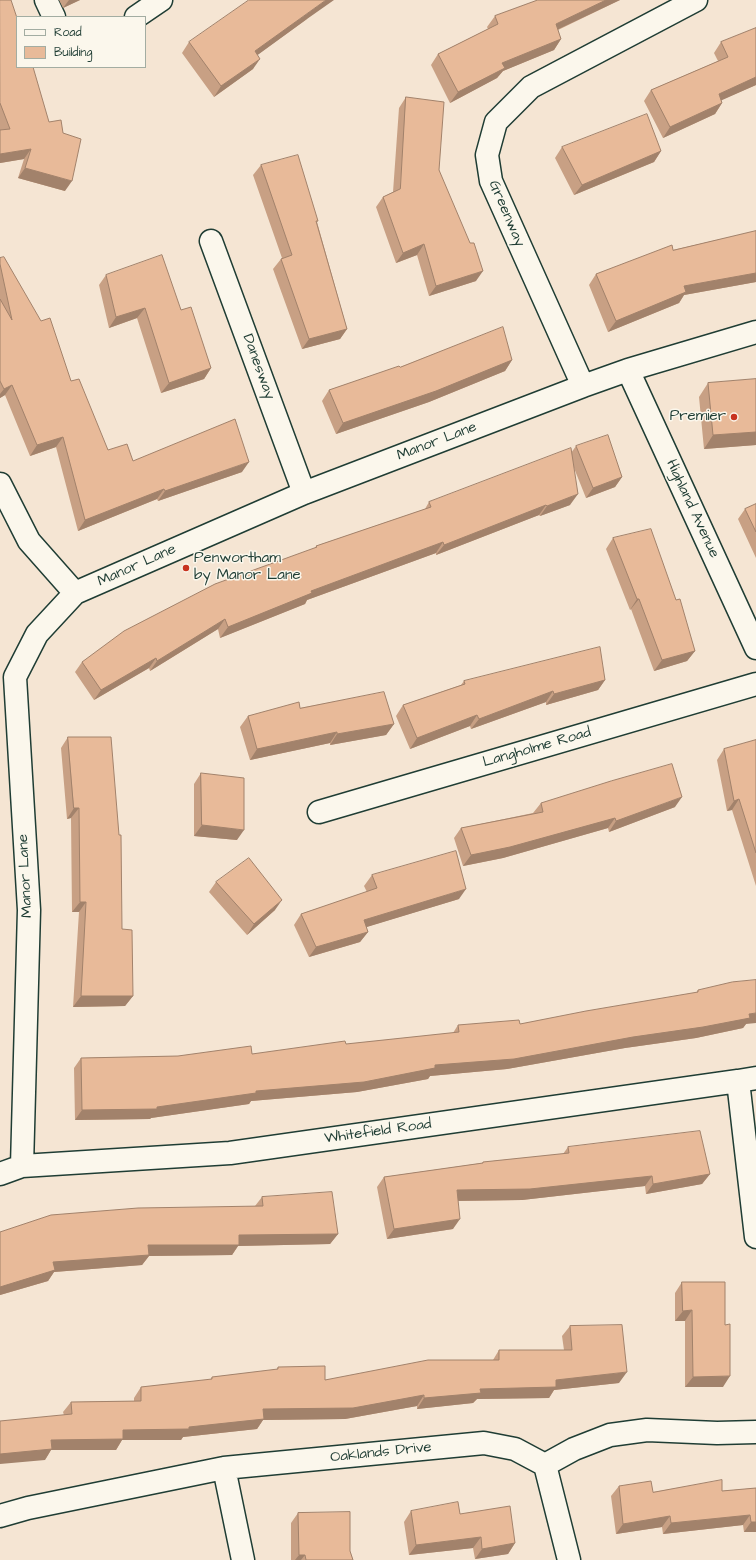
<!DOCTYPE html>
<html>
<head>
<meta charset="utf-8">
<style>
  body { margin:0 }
  #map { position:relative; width:756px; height:1560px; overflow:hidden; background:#f5e5d3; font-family:"Architects Daughter",sans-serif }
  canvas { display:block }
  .legend { position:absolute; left:16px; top:16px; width:130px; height:52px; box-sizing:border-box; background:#fbf7ec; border:1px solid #a3ada2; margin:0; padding:5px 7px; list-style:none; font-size:12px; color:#1f3d34 }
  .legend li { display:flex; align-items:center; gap:8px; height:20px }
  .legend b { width:20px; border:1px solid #a3ada2 }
</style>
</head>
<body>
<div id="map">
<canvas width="756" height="1560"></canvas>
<ul class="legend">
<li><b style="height:5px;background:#fbf7ec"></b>Road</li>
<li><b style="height:11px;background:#e8ba99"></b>Building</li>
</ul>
</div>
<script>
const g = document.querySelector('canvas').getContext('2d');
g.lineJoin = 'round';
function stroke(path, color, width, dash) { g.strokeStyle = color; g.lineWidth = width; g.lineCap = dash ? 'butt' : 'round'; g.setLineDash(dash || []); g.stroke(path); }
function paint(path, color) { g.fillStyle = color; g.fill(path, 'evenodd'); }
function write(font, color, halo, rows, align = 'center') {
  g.font = font + ' "Architects Daughter",sans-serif'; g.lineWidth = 3; g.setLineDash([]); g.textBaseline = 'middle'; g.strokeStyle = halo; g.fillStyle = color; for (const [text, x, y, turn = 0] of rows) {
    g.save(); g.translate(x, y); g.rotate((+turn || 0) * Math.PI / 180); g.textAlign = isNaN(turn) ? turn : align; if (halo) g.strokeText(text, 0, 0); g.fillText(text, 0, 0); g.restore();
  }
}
const minor = new Path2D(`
  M46,0L54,17
  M136,17L161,0
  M211,241L304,493
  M628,370L756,648
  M583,386L491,181L487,155L496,122L531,87L696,0
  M0,484L29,541L75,593
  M319,812L756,684
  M738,1081L756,1237
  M22,1166L29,910L15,677L37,634L75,593L304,493L583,386L628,370L756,332
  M0,1174L22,1166L230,1153L738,1081L756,1078
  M545,1465L569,1560
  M224,1468L243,1560
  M0,1516L28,1508L224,1468L484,1443L515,1449L545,1465L574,1449L610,1435L647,1430L717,1433L756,1432`);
stroke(minor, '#1f3d34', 25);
stroke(minor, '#fbf7ec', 22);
paint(new Path2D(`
  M0,0L65,191L18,178L24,159L0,163Z
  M59,0H80L63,8Z
  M538,0H620L558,30L561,39L554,50L503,71L497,78L450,103L431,65L438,54L488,29L487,27L495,16Z
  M307,19L257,55L253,69L214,97L182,53L189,42Z
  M756,28V85L721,100L722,103L715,114L663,138L644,101L651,90L718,61L714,53L721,42Z
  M406,97L439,170L476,281L429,296L417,255L396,263L376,207L383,197L393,192L399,108Z
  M562,147L661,151L654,162L574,195L555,158Z
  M261,165L318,221L317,222L347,329L340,339L302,349L273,269L281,259L282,258L253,175Z
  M756,231V282L684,295L679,303L608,332L589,285L596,274L673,250Z
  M0,258L71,381L108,450L133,461L242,472L158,501L157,499L78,531L56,447L30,456L5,395L0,398Z
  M106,275L181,310L211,368L204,379L161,393L137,318L109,328L99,285Z
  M512,360L505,371L429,402L336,434L322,401L329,390L400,367Z
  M756,379V445L704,449L699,397L708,383Z
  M576,446L622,477L615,487L586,498L574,468L570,505L540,516L539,515L436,555V553L307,600L305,604L220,638L218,629L150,671L149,668L94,700L75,672L82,662L315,548L316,546L425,509L429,502L571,453Z
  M756,504V558L738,519L745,509Z
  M613,538L676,600L695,651L687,661L654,671L631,609L630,610L606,549Z
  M605,680L598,690L546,705V702L471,729L470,726L410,749L396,716L403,705L461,685L464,681Z
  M300,708L394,724L386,735L330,745V743L250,760L240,727L248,716Z
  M68,737L122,929L133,996L125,1006L73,1007L79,912H72L71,818L67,819L61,748Z
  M756,740V886L732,810L727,811L717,760L724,749Z
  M201,773L237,840L194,836V784Z
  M541,803L675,807L609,832L608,828L503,858L463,866L454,838L461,828L533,813Z
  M372,875L459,899L366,927L368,932L360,942L309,957L294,925L301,914L367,892L364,886Z
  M216,882L275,910L247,935L209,892Z
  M698,990L746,1024L743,1028L696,1038L625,1048L507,1069L430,1076L428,1079L357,1092L251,1101L249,1104L151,1118L150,1119L75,1120L74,1068L81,1058L178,1056L252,1054L453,1033L458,1025L520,1024L696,993Z
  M568,1147L710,1174L702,1184L646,1194L645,1186L522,1200L458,1201L453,1229L387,1239L377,1187L384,1177L482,1163L483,1162L563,1154Z
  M262,1197L338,1234L330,1244L238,1246L232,1255L149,1256L142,1265L54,1272L48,1281L0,1295V1232L255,1206Z
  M682,1282L725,1325L723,1387H685V1321H675V1293Z
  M570,1326L619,1383L554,1390L549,1398L477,1399L473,1403L417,1409V1406L345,1419L263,1420L257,1429L183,1437L181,1440H122L116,1450H51L45,1460L64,1415L63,1412L71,1402L134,1401V1398L141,1387L210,1380L212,1377L276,1370L278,1367L325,1380L493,1360L499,1350H564L562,1336Z
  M619,1486L653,1492L722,1491L756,1488V1532H744L743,1525L663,1534L662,1527L616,1534L611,1496Z
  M411,1511L460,1514L515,1543L508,1554L475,1559L473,1548L409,1555L404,1522Z
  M298,1513L350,1551L353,1560H291V1523Z`), '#c8a084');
paint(new Path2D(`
  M69,0H80L63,8Z
  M326,0H334L307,19L248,62L255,51Z
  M606,0H620L548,34L556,24Z
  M561,39L554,50L503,71L497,78L450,103L458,92L502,63Z
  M260,59L253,69L214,97L221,86Z
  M756,77V85L711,105L719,94Z
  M722,103L715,114L663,138L670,127Z
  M31,149L24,159L0,163V154Z
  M661,151L654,162L574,195L582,185Z
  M25,168L72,181L65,191L18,178Z
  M424,244L417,255L396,263L403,253Z
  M483,271L476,281L429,296L436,286Z
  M756,273V282L684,295L679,303L608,332L616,321L684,286Z
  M145,308L137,318L109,328L116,317Z
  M347,329L340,339L302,349L309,339Z
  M512,360L505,371L429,402L336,434L343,423Z
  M211,368L204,379L161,393L169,383Z
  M12,385L5,395L0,398V394L4,389Z
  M756,432V445L704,449L713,435Z
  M63,437L56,447L30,456L37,445Z
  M249,462L242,472L158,501L165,491Z
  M622,477L615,487L586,498L593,488Z
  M164,489L157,499L78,531L85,520Z
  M578,494L570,505L540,516L547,506Z
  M546,505L539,515L436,555L444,545Z
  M443,542L436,553L307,600L305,604L220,638L228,627L311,591Z
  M637,599H639L631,609L630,610Z
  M225,619L218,629L150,671L157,661Z
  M695,651L687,661L654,671L662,660Z
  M156,658L149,668L94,700L101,690Z
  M605,680L598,690L546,705L554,694Z
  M553,691L546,702L471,729L479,719Z
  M477,715L470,726L410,749L417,738Z
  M394,724L386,735L330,745L337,734Z
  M337,732L330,743L250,760L257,749Z
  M682,797L675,807L609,832L616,821Z
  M739,799L732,810L727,811L734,801Z
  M74,808H79L71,818L67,819Z
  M615,818L608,828L503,858L463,866L471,855Z
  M202,825L244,830L237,840L194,836Z
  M466,889L459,899L357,930L364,920Z
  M282,900L275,910L247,935L254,924Z
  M80,902H86L79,912H72Z
  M368,932L360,942L309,957L316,947Z
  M81,996H133L125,1006L73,1007Z
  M756,1013V1023L746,1024L743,1028L696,1038L625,1048L507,1069L430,1076L428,1079L357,1092L251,1101L249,1104L151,1118L150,1119L75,1120L82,1110L157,1107L256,1091L435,1065L749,1014Z
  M710,1174L702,1184L646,1194L653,1184Z
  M652,1176L645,1186L522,1200L450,1201L457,1190Z
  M460,1219L453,1229L387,1239L394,1229Z
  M338,1234L330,1244L238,1246L232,1255L149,1256L142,1265L54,1272L48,1281L0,1295V1287L53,1262L148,1245L239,1235Z
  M692,1310L685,1321H675L683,1311Z
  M627,1372L619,1383L554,1390L549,1398L477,1399L473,1403L417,1409L424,1398L480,1389L556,1380Z
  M730,1376L723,1387H685L693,1377Z
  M424,1395L417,1406L345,1419L263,1420L257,1429L183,1437L181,1440H122L116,1450H51L45,1460L0,1464V1454L51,1440L123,1430L189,1427L263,1409Z
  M750,1515L743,1525L663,1534L671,1523Z
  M670,1516L662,1527L616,1534L623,1524Z
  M751,1522H756V1532H744Z
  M481,1537L473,1548L409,1555L416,1545Z
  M515,1543L508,1554L475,1559L482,1549Z
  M299,1555H305L301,1560H295Z`), '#a2826b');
const building = new Path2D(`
  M0,0H11L17,18V67H33L49,122L61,120L63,133L81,139L72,181L25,168L31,149L0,154V130L10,129L0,103Z
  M249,0H326L255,51L260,59L221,86L189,42Z
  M538,0H606L556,24L561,39L502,63L505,68L458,92L438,54L498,24L495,16Z
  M756,28V77L719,94L722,103L670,127L651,90L728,57L721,42Z
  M406,97L444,102L439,170L470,243H474L483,271L436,286L424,244L403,253L383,197L400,189Z
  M647,114L661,151L582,185L562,147Z
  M298,155L318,221H316L347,329L309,339L281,259L292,255L261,165Z
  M756,231V273L684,286L686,292L616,321L596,274L672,245L673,250Z
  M162,255L181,310L191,307L211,368L169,383L145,308L116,317L106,275Z
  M4,257L41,321L50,318L71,381L79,379L108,450L127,444L133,461L235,419L249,462L165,491L164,489L85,520L63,437L37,445L12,385L4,389L0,381V299L12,320L0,264V258Z
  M503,327L512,360L436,391L343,423L329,390L399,366L400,367Z
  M756,379V432L713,435L708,383Z
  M608,435L622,477L593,488L576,446Z
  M571,448L578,494L547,506L546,505L444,545L443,542L311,591L312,593L228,627L225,619L157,661L156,658L101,690L82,662L124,631L215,584L317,547L316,546L431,507L429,502Z
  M756,504V532L745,509Z
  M651,529L676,600L680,599L695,651L662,660L639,599H637L613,538Z
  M600,647L605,680L554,694L553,691L479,719L477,715L417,738L403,705L465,684L464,681Z
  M384,692L394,724L337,734V732L257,749L248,716L299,702L300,708Z
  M68,737H111L119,835H121L122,929L132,930L133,996H81L86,902H80L79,808H74Z
  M756,740V853L739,799L734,801L724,749Z
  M672,764L682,797L616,821L615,818L510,847L471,855L461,828L543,812L541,803L611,781Z
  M201,773L244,778V830L202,825Z
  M456,851L466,889L364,920L368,932L316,947L301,914L377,888L372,875Z
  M249,858L282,900L254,924L216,882Z
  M756,980V1013L749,1014L750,1018L703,1027L633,1037L514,1059L435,1065V1068L364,1082L256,1091V1093L157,1107V1109L82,1110L81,1058L178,1056L251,1046L252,1054L345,1041L346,1044L459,1032L458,1025L519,1020L520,1024L586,1011L698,992V990L732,982Z
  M700,1131L710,1174L653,1184L652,1176L530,1189L457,1190L460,1219L394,1229L384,1177L483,1163V1162L569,1153L568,1147Z
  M332,1192L338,1234L239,1235V1245H148L149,1255L53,1262L55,1270L0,1287V1232L51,1215L138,1208L263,1206L262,1197Z
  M682,1282H725V1325L730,1324V1376L693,1377L692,1310L683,1311Z
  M622,1325L627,1372L556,1380V1387L480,1389L481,1393L424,1398V1395L353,1408L263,1409L264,1419L189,1427V1429L123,1430V1439L51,1440L52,1449L0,1454V1421L72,1414L71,1402L141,1401V1387L212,1379V1377L278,1369V1367L325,1366V1380L428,1360H499V1350H572L570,1326Z
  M722,1480V1491L756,1488V1522H751L750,1515L671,1523L670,1516L623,1524L619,1486L651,1481L653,1492Z
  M458,1502L460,1514L510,1506L515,1543L482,1549L481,1537L416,1545L411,1511Z
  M350,1512V1551L353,1560H306L305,1555H299L298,1513Z`);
paint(building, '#e8ba99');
stroke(building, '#a2826b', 1);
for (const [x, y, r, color] of [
  [734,417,4,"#c8321e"],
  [186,568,4,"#c8321e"]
]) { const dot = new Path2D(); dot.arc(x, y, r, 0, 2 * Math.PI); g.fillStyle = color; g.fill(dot); stroke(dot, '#fbf7ec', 1.5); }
write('15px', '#1f3d34', '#fbf7ec', [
  ["Greenway",506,214,67],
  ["Danesway",258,367,70],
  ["Manor Lane",437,442,-21],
  ["Highland Avenue",692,509,65],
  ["Manor Lane",137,566,-24],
  ["Langholme Road",537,748,-16],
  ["Manor Lane",26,876,-93],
  ["Whitefield Road",378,1132,-8],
  ["Oaklands Drive",381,1453,-6]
]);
write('15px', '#1f3d34', '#fbf7ec', [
  ["Premier",726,417],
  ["Penwortham",194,559,"left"],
  ["by Manor Lane",194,576,"left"]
], 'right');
</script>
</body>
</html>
